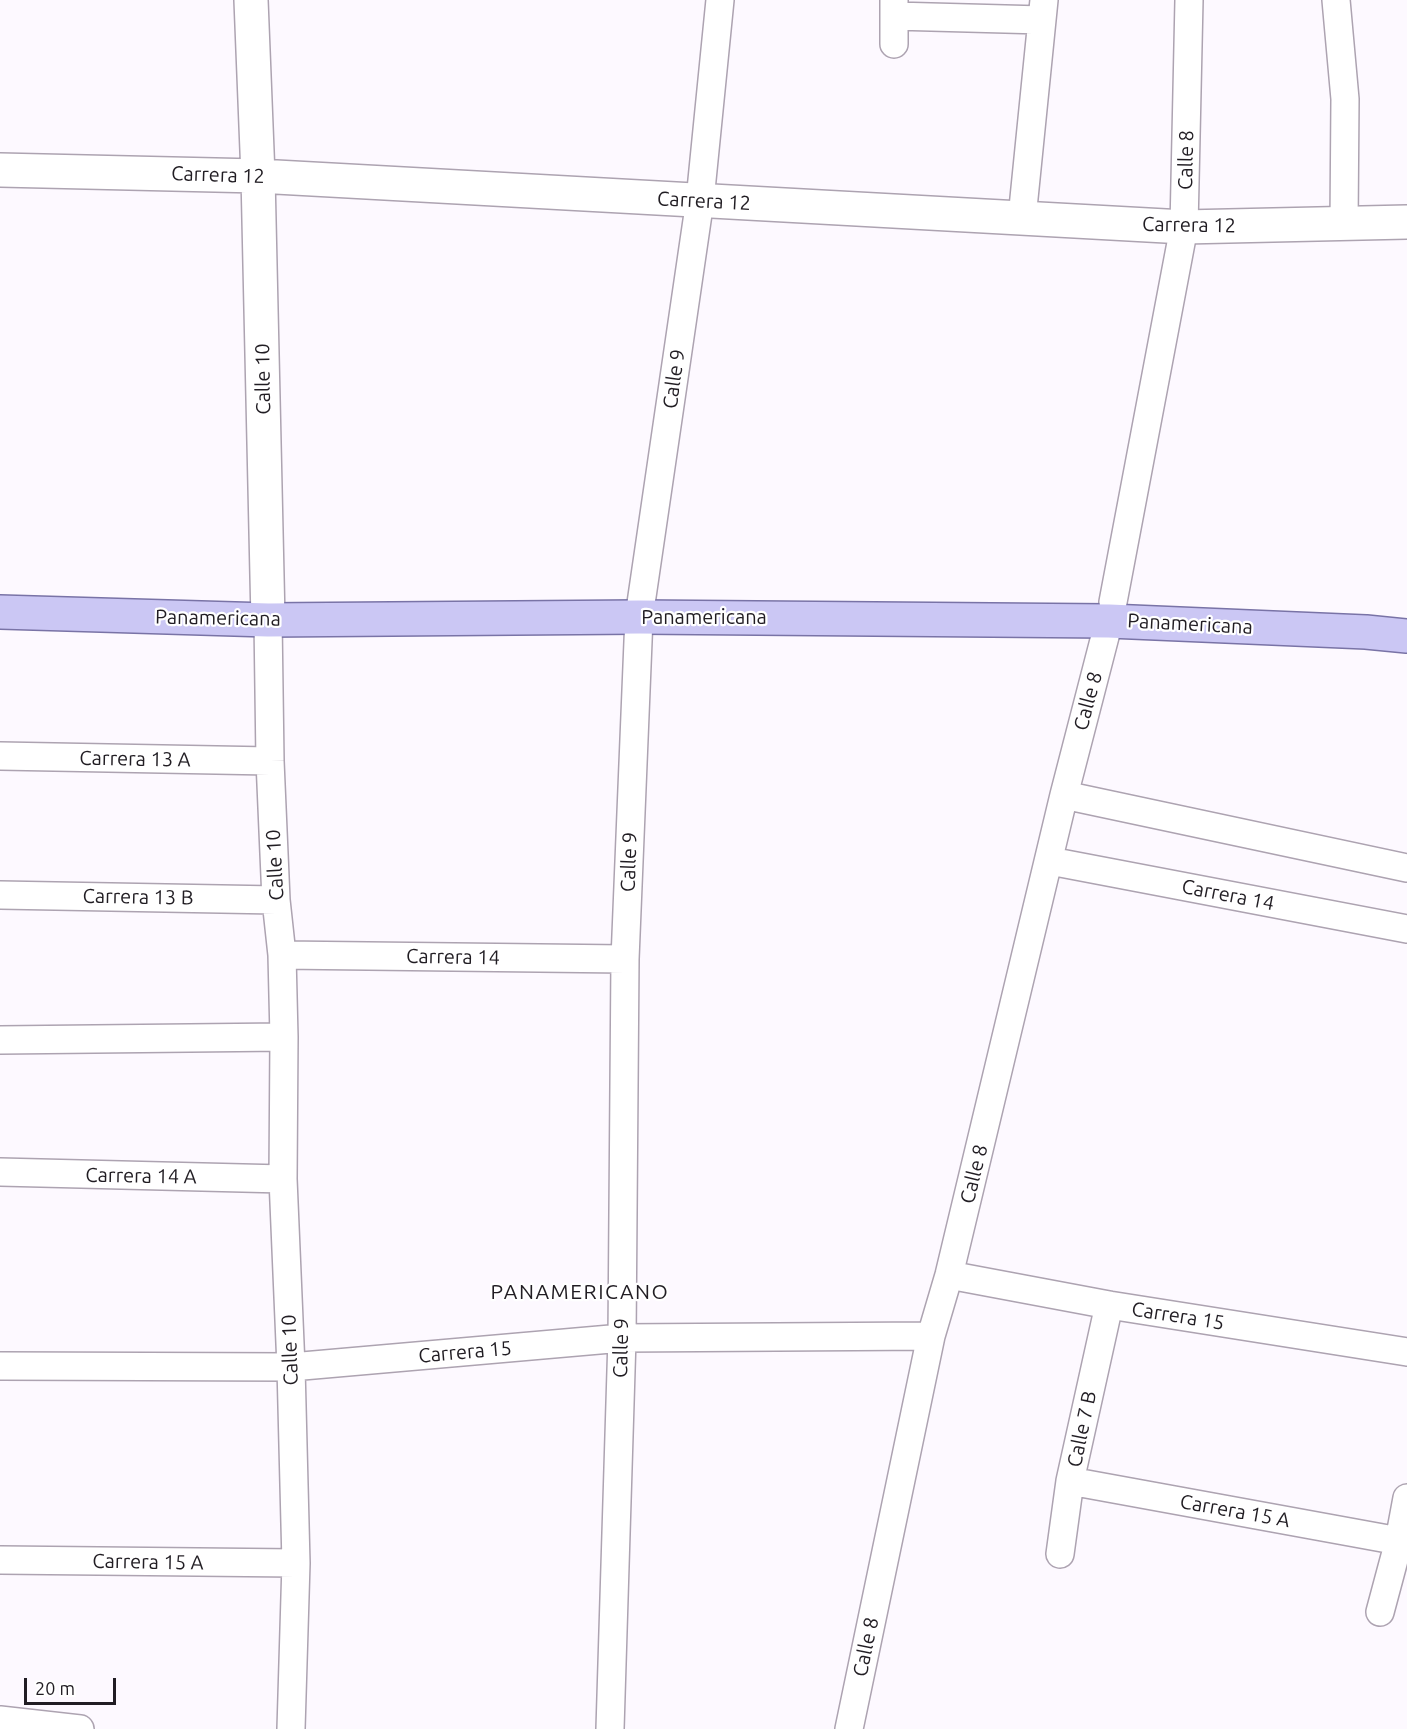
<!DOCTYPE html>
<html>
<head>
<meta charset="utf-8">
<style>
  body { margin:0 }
  #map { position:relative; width:1407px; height:1729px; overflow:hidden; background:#fdf9ff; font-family:Ubuntu,sans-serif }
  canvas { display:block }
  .scale { position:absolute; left:24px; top:1678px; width:92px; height:27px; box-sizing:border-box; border:3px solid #211d23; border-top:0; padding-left:8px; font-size:18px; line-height:21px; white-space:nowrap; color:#211d23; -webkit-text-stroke:4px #fff; paint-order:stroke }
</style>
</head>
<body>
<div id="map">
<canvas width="1407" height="1729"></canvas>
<div class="scale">20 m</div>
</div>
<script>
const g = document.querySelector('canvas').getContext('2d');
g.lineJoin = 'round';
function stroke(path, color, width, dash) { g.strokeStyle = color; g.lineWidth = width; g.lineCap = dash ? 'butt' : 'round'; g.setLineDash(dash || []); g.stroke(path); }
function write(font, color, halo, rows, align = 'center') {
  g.font = font + ' Ubuntu,sans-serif'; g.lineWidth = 4.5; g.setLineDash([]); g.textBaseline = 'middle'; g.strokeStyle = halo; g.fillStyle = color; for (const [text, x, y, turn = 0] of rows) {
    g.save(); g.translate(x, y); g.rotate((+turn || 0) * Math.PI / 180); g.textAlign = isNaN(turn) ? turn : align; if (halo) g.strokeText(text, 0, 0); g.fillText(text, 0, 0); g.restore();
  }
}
const street = new Path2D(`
  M1336,0L1345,99L1344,224
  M894,16L1042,20
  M894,44V0
  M1022,218L1044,0
  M1113,602L1184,227L1189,0
  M268,620L270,761L276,900L282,955L284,1037L283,1179L291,1367L296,1563L291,1729
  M0,756L270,761
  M1064,795L1407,868
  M1050,861L1407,929
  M0,895L276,900
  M282,955L625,959
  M0,1040L284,1037
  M0,1172L283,1179
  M949,1275L1109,1305L1407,1352
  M0,1366L291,1367L622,1338L931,1336
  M1070,1481L1399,1541
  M1060,1554L1070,1481L1109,1305
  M0,1560L296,1563
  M1380,1612L1399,1541L1407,1498
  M0,1720L80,1729
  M610,1729L622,1338L625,959L639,617L700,200L720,0
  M849,1729L931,1336L949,1275L1064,795L1109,621`);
const secondary = new Path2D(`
  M251,0L258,176L268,620
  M0,170L258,176L1184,227L1407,222`);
const primary = new Path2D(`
  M0,612L268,620L639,617L1109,621L1366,632L1407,636`);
stroke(street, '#ada3b1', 30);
stroke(secondary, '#ada3b1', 36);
stroke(primary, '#7973a6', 36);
stroke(street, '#fff', 27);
stroke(secondary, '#fff', 33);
stroke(primary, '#cbc7f4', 33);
write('20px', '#211d23', '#fff', [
  ["Calle 8",1186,160,-89],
  ["Carrera 12",218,175,2],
  ["Carrera 12",704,201,3],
  ["Carrera 12",1189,225,1],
  ["Calle 10",263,379,-91],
  ["Calle 9",674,379,-82],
  ["Panamericana",704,617],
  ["Panamericana",218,618,1],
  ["Panamericana",1190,624,3],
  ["Calle 8",1088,701,-75],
  ["Carrera 13 A",135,759,1],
  ["Calle 9",629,862,-88],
  ["Calle 10",275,865,-93],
  ["Carrera 14",1228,895,11],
  ["Carrera 13 B",138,897,1],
  ["Carrera 14",453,957,1],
  ["Calle 8",974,1174,-76],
  ["Carrera 14 A",141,1176,1],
  ["Carrera 15",1178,1316,9],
  ["Calle 9",621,1348,-89],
  ["Calle 10",290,1350,-92],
  ["Carrera 15",465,1352,-5],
  ["Calle 7 B",1082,1429,-78],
  ["Carrera 15 A",1235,1511,10],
  ["Carrera 15 A",148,1562,1],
  ["Calle 8",866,1647,-78]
]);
g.letterSpacing = '1.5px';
write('21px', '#211d23', '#fff', [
  ["PANAMERICANO",580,1292]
]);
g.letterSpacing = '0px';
</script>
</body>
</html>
